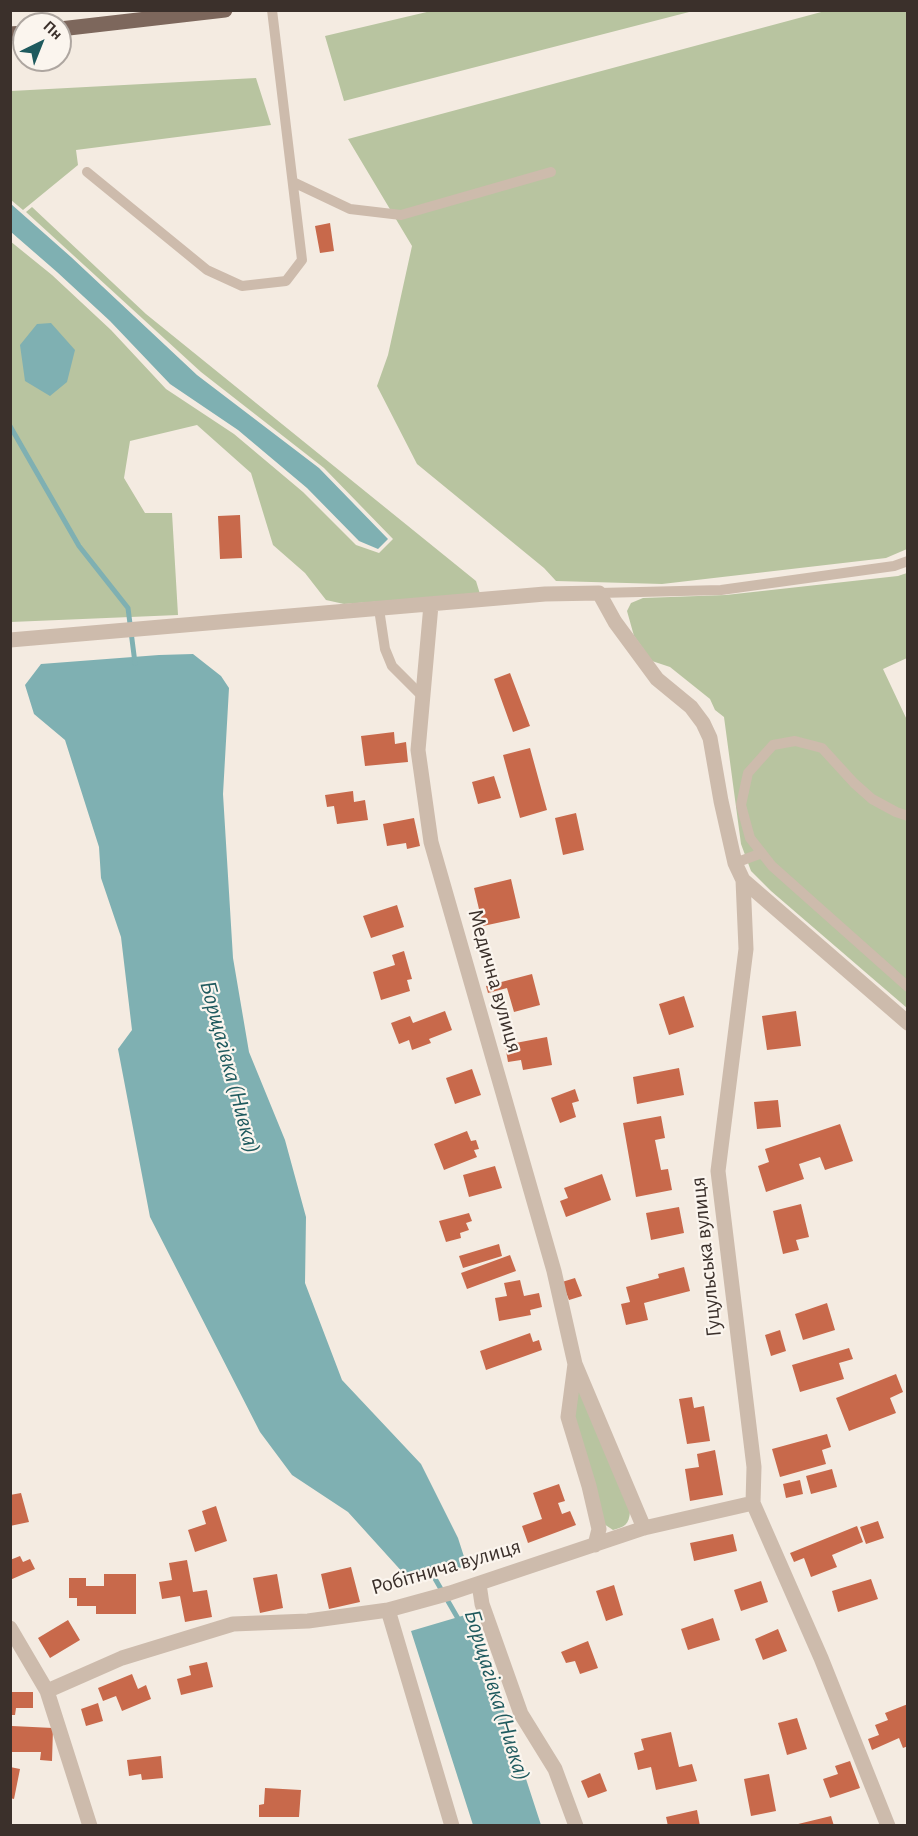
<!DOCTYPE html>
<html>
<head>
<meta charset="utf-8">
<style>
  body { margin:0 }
  #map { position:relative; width:918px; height:1836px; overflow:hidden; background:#f4ebe1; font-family:"Alegreya Sans",sans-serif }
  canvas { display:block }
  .frame { position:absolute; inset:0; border:12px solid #3b302b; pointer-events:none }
  .north { position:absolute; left:12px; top:12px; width:60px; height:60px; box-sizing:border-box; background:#fbf5ee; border:2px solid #aea6a0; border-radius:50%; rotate:43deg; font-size:16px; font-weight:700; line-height:24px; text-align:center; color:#3b302b }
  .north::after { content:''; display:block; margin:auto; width:21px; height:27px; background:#1f5a5e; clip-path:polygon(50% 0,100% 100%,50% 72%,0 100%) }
</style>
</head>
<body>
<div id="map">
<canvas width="918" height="1836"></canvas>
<div class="frame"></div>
<div class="north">Пн</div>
</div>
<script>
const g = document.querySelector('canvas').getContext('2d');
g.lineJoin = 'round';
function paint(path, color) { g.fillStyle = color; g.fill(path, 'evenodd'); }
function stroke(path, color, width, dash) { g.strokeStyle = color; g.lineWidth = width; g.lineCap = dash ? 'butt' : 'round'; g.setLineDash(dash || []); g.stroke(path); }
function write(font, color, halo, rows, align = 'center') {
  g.font = font + ' "Alegreya Sans",sans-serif'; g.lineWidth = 4.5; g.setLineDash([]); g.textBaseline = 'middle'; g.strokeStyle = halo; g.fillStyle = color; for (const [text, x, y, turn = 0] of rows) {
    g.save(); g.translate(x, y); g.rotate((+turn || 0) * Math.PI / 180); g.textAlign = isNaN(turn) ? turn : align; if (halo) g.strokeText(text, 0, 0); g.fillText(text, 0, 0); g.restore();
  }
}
paint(new Path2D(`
  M431,11V10L693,11L344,101L325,36Z
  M825,11H907V549L886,558L662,584L556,581L544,568L417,464L377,386L388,355L412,246L348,139Z
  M256,78L271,125L76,150L78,165L23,210L11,200V91Z
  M32,207L146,314L476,581L480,594L344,604L326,600L305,573L273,545L251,473L197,425L130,441L124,478L145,513H172L178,615L11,622L10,241L52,275L111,330L166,389L234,434L303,492L356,545L379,553L393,539L324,468L201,372L26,212Z
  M907,573V658L883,669L907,720V1008L771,891L751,871L741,844L724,717L715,710L710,699L670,667L652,661L634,636L627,611L631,603L643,598L726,595L898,576Z
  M577,1385L630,1512C629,1524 625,1527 613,1530L604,1524L572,1417Z`), '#b8c4a0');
paint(new Path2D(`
  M11,204L71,257L197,375L319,468L388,539L378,549L359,541L307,488L238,430L170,384L110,321L57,272L11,232Z
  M51,323L75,350L67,382L50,396L25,381L20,345L37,324Z
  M193,654L221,676L229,688L223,794L233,958L249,1052L285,1140L306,1217L305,1283L342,1380L421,1464L458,1538L467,1566L435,1574L405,1575L348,1512L292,1475L260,1432L150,1217L118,1049L132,1030L121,937L101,878L99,847L65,740L34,714L25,685L41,664L159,655Z
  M472,1613L541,1825H473L411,1631Z`), '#7fb0b2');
stroke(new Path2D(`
  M10,426L79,546L128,608L135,663
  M430,1570L460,1622`), '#7fb0b2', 5);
paint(new Path2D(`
  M330,223L334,251L320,253L315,226Z
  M240,515L242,558L220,559L218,516Z
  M510,673L530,726L513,732L494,679Z
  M394,732L395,744L406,742L408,762L365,766L361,736Z
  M530,748L547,810L520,818L503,755Z
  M494,776L501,798L478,804L472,782Z
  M353,791L354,802L365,800L368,820L337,824L334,806L327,807L325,795Z
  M576,813L584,850L563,855L555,818Z
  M414,818L420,846L407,849L406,843L387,846L383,824Z
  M511,879L520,918L483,926L474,888Z
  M397,905L404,927L371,938L363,916Z
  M404,951L412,979L407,980L410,991L381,1000L373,972L395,965L392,955Z
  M532,974L540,1005L514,1012L507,988L488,993L486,986Z
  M684,996L694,1027L669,1035L659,1004Z
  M445,1011L452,1030L429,1039L431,1043L412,1050L409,1040L399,1044L391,1023L410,1016L413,1023Z
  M796,1011L801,1046L767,1050L762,1016Z
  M547,1037L552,1065L523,1070L521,1060L508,1062L505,1045Z
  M679,1068L684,1095L637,1104L633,1077Z
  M472,1069L481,1095L455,1104L446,1078Z
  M575,1089L579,1101L572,1103L576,1117L560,1123L551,1098Z
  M778,1100L781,1127L757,1129L754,1102Z
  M661,1116L665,1138L655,1140L661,1170L668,1169L672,1190L636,1197L623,1123Z
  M840,1124L853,1161L825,1170L820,1157L799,1164L804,1179L766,1192L758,1166L769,1162L765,1149Z
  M467,1131L471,1141L476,1140L479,1149L474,1150L477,1157L444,1170L434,1144Z
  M495,1166L502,1188L469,1197L463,1175Z
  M602,1174L611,1200L566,1217L560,1201L568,1198L564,1188Z
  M801,1204L809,1237L796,1240L799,1250L783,1254L773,1211Z
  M679,1207L684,1233L651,1240L646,1213Z
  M469,1213L472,1221L466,1223L469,1230L460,1233L461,1238L446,1242L439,1221Z
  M499,1244L502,1256L463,1268L459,1256Z
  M510,1255L516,1271L467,1289L461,1273Z
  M684,1267L690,1291L644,1303L648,1320L626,1325L621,1304L630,1302L626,1287L659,1278L658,1274Z
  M575,1278L582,1296L569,1300L562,1282Z
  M520,1280L524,1296L539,1293L542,1307L530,1310L531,1315L499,1321L495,1298L507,1296L504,1283Z
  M827,1303L835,1330L803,1340L795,1314Z
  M780,1330L786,1351L771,1356L765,1335Z
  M530,1333L533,1342L539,1340L542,1350L486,1370L480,1351Z
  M849,1348L853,1359L839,1363L844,1379L800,1392L792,1365Z
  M896,1374L903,1392L890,1398L896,1413L849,1431L836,1398Z
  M692,1397L694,1408L704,1406L710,1441L687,1444L679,1399Z
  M827,1434L831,1447L822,1450L826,1464L780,1477L772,1449Z
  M715,1450L723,1495L690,1501L685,1469L699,1467L697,1454Z
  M832,1469L837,1487L811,1494L806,1476Z
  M800,1480L803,1494L786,1498L783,1484Z
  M559,1484L565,1501L558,1503L562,1514L570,1511L576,1525L528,1543L522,1526L542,1519L533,1493Z
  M21,1493L29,1522L10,1526V1495Z
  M216,1506L227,1541L195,1552L188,1530L206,1524L202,1511Z
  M878,1521L884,1538L866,1544L860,1527Z
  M857,1526L863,1542L832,1555L837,1567L811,1577L804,1558L794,1562L790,1553Z
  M733,1534L737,1551L694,1561L690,1543Z
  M20,1556L23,1562L30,1559L35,1569L10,1580V1560Z
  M187,1560L193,1592L207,1590L212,1617L185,1622L180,1596L162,1599L159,1582L172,1580L169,1563Z
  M351,1567L360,1602L329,1609L321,1574Z
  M104,1574H136V1614H96V1606H77V1598H69V1578H86V1586H104Z
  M277,1574L283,1608L260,1613L253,1578Z
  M871,1579L878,1599L838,1612L832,1591Z
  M761,1581L768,1602L741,1611L734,1590Z
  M614,1585L623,1615L606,1621L596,1591Z
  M713,1618L720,1640L688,1650L681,1629Z
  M68,1620L80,1640L50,1658L38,1638Z
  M778,1629L787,1651L763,1660L755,1639Z
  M588,1641L598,1668L580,1674L575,1661L566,1663L561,1652Z
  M207,1662L213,1687L181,1695L177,1679L191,1675L189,1666Z
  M132,1674L138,1689L146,1685L151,1699L122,1711L116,1696L103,1701L98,1688Z
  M10,1692H33V1708H16L15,1715H10Z
  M98,1703L103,1721L86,1726L81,1709Z
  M908,1704V1746L903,1748L899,1738L872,1750L868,1739L879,1735L875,1725L888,1720L885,1713Z
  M797,1718L807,1749L787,1755L778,1723Z
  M12,1726L53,1728L52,1761L40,1760L41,1752H11Z
  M671,1732L679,1767L692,1764L697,1781L656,1790L651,1767L638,1770L634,1753L644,1750L641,1739Z
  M161,1756L163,1778L142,1780L141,1774L129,1776L127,1760Z
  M850,1761L860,1788L830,1798L823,1779L838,1774L835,1766Z
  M10,1767L20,1769L14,1799L10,1798Z
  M600,1773L607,1791L588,1798L581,1781Z
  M769,1774L776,1811L751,1816L744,1779Z
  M265,1788L301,1790L299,1817H259V1805L264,1804Z
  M697,1810L700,1826H668L666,1817Z
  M831,1816L834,1826H794V1825Z`), '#c8694b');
stroke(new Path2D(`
  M87,172L207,270L242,286L286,281L302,260L272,10
  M293,182L350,209L401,215L551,172
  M599,593L721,590L894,566L908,561
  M379,609L385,649L392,666L423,697
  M908,816L896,812L872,799L854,783L822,748L795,741L773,745L748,773L741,805L750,838L772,866L908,987
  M735,863L762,853`), '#cdbbac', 10);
stroke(new Path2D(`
  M431,605L418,750L431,842L554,1271L575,1364L644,1528
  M10,640L545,594L599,593L615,622L657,679L691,707L703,723L710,738L721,801L735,863L743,880L746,949L718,1171L754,1467L753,1503L821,1658L888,1826
  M743,880L908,1023
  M575,1364L568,1417L589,1486L599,1529L595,1545
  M479,1584L482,1604L521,1714L555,1769L576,1826
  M388,1610L452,1826
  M10,1628L47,1691L90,1826
  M47,1691L122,1658L233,1624L308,1621L388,1610L450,1593L644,1528L753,1503`), '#cdbbac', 15);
stroke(new Path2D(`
  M60,29L225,10
  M10,34L24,33`), '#7d675c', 15);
write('22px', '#3b302b', '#fbf5ee', [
  ["Медична вулиця",495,981,74],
  ["Гуцульська вулиця",706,1257,-96],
  ["Робітнича вулиця",446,1567,-16]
]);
write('italic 24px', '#1f5a5e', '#fbf5ee', [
  ["Борщагівка (Нивка)",230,1067,75],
  ["Борщагівка (Нивка)",497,1695,73]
]);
</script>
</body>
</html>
